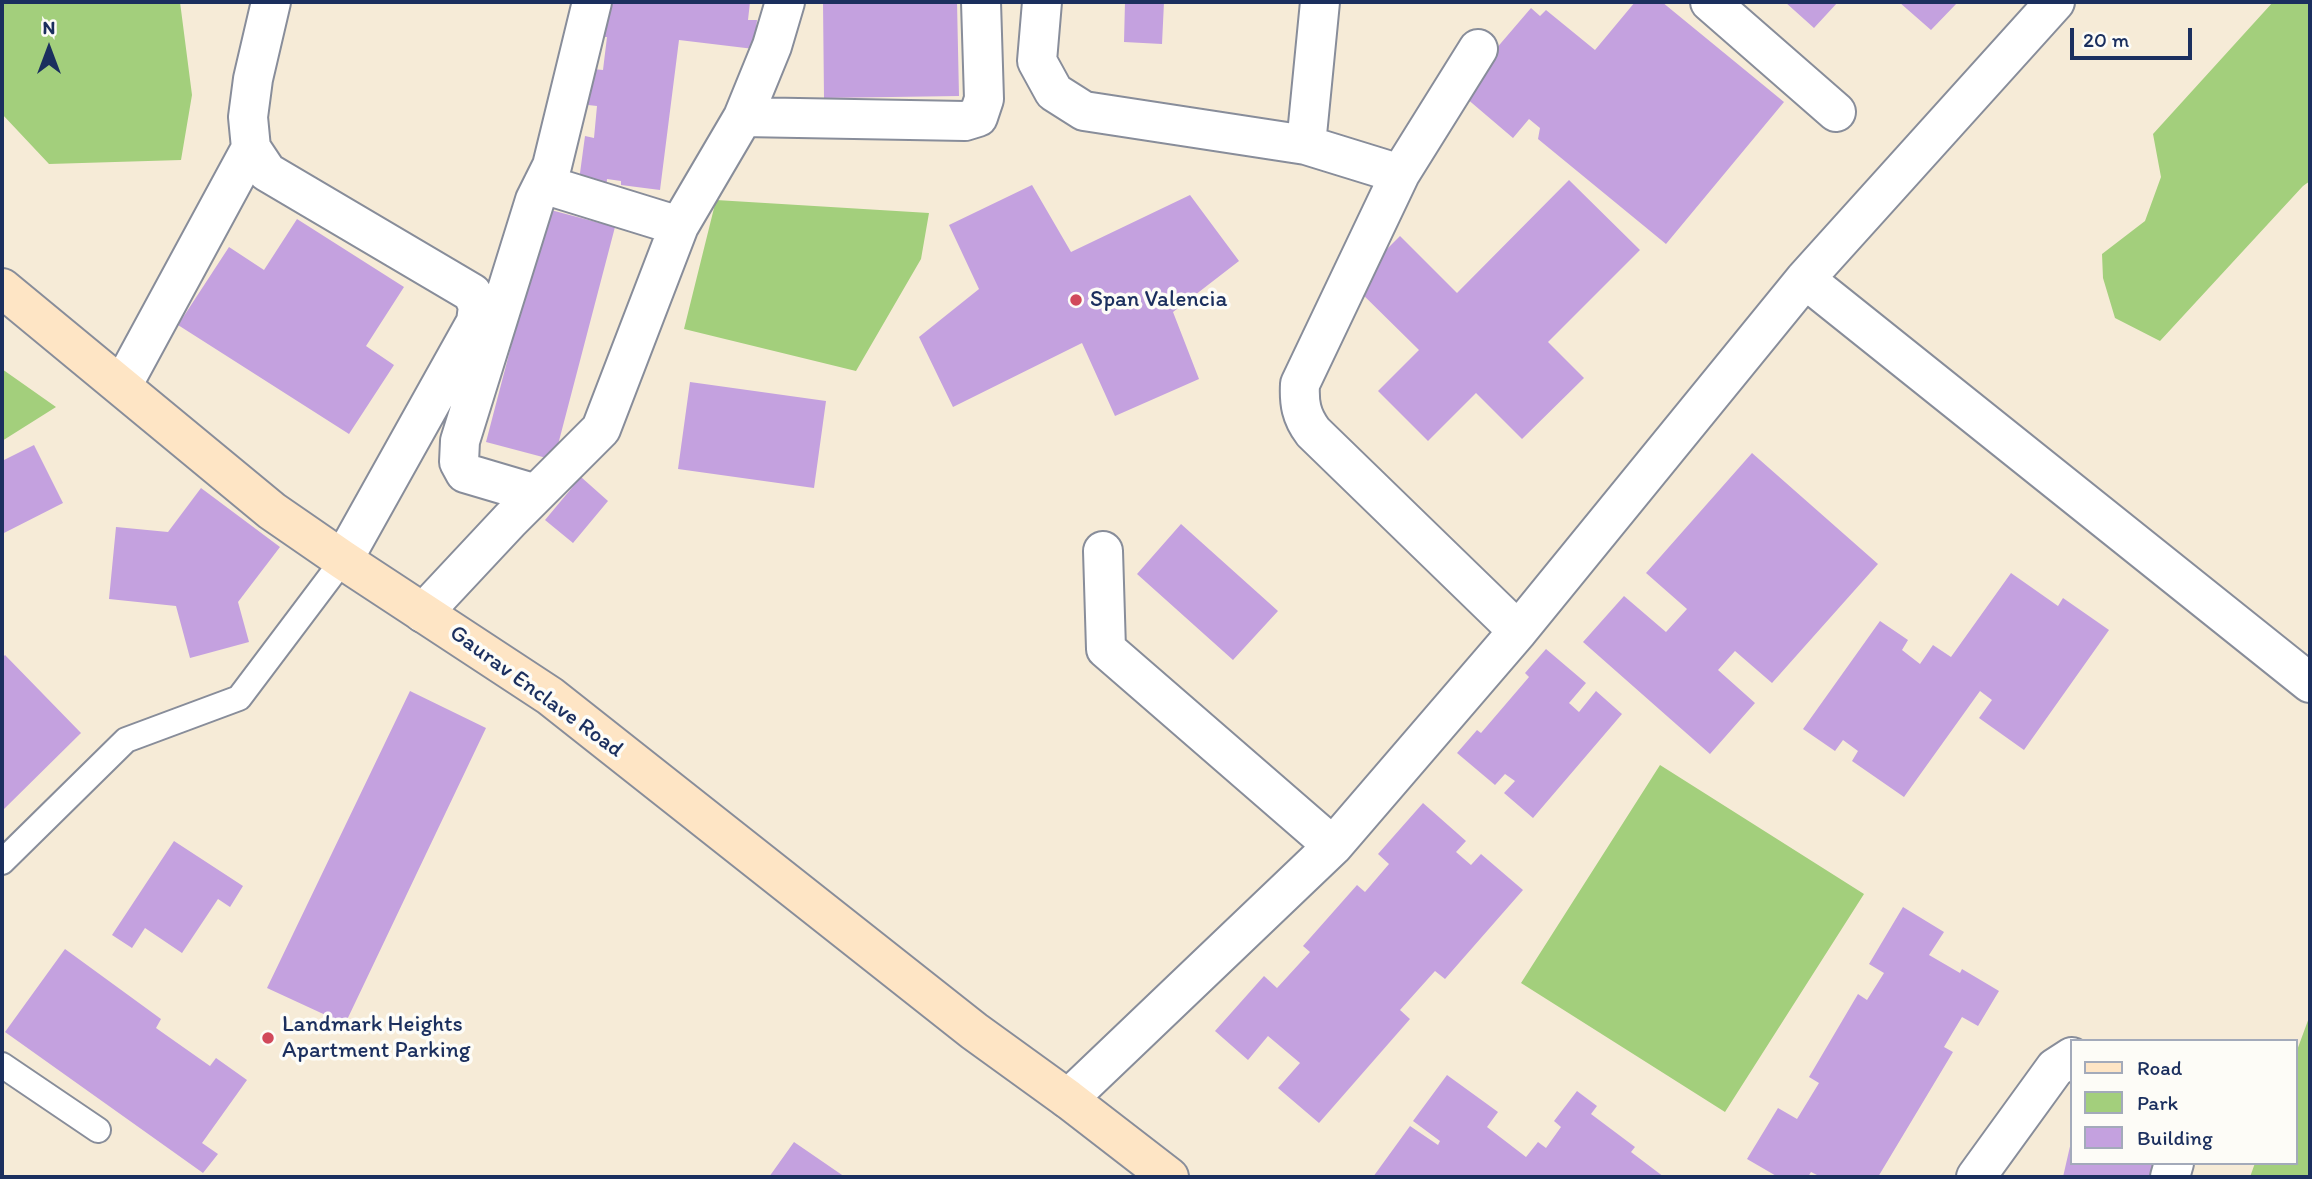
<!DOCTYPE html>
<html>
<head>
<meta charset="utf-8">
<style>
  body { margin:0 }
  #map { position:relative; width:2312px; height:1179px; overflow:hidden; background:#f6ebd7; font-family:Itim,sans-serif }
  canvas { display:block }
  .frame { position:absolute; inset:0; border:4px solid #1b2f5e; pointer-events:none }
  .legend { position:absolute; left:2070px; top:1039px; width:228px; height:126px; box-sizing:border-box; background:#fdfcf7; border:2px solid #a3aaba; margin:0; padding:9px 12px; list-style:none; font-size:21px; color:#1b2f5e }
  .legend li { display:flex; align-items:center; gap:14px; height:35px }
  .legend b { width:35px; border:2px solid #a3aaba }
  .north { position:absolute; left:14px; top:14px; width:70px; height:70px; -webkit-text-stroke:5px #fdfcf7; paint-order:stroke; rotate:0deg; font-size:19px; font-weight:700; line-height:28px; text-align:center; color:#1b2f5e }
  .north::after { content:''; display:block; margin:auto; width:24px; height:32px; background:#1b2f5e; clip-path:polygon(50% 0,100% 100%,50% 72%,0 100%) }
  .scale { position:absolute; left:2070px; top:28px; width:122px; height:32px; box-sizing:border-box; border:4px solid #1b2f5e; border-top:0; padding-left:9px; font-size:21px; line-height:24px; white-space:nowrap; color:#1b2f5e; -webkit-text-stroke:5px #fdfcf7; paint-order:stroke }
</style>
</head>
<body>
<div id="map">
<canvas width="2312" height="1179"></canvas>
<div class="frame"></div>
<ul class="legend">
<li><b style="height:9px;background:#fee5c5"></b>Road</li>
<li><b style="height:19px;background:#a3cf7c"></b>Park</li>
<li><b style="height:19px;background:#c4a1df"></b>Building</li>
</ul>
<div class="north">N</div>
<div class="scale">20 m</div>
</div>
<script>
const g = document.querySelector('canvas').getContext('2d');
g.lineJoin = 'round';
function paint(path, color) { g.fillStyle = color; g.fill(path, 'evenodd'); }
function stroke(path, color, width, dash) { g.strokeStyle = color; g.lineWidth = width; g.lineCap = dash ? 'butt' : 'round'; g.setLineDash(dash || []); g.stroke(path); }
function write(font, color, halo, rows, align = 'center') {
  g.font = font + ' Itim,sans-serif'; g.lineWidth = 7; g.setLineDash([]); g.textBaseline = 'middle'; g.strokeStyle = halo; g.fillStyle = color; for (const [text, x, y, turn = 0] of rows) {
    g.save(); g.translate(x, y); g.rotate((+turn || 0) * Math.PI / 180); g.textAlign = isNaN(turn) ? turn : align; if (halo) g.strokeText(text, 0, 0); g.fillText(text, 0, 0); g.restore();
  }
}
paint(new Path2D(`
  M2,2H180L192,95L181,160L49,164L2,114Z
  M2273,2H2310V181L2303,186L2160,341L2115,318L2103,278L2102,254L2145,221L2161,177L2153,134Z
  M716,200L929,213L921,259L856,371L684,329Z
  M2,369L56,407L2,441Z
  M1660,765L1864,894L1725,1112L1521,983Z
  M2310,1015V1177H2250L2255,1163H2296V1053Z`), '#a3cf7c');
paint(new Path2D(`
  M608,2H750L748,20H757L754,49L679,40L660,190L621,185V181L607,179L606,191L578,188L585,136L594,138L597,106L588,105L593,69L603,70L607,37H604Z
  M957,2L959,96L824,98L823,3Z
  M1125,2H1164L1162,44L1124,42Z
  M1635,2H1662L1784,102L1666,244L1538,139L1540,128L1529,119L1513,138L1459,92L1531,8L1540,16L1546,10L1595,50Z
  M1785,2H1838L1814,28Z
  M1899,2H1958L1931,30Z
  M1569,180L1640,250L1548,342L1584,378L1522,439L1476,393L1428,441L1378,391L1419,350L1352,284L1400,236L1457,293Z
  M1032,185L1071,252L1190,195L1239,261L1173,312L1199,379L1115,416L1082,343L953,407L919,337L979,289L949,225Z
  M547,209L615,227L554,460L486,442Z
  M297,219L404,287L366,346L394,365L349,434L178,325L229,247L264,270Z
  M690,382L826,401L814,488L678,469Z
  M34,445L63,503L2,534V461Z
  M1752,453L1878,564L1772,683L1735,651L1718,670L1755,703L1710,754L1583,642L1624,596L1666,632L1687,609L1646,573Z
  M581,477L608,501L573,543L545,520Z
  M201,488L280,547L238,602L249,642L190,658L176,606L109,599L116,527L168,532Z
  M1181,524L1278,611L1233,660L1137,574Z
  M2011,573L2058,606L2063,598L2109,630L2024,750L1979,718L1992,700L1980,691L1904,797L1852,761L1858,751L1843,740L1835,751L1803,729L1880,621L1908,640L1902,650L1920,664L1933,645L1951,657Z
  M1546,649L1586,683L1569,703L1579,712L1596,691L1622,714L1533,818L1504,793L1515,781L1505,774L1495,785L1457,753L1477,730L1481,733L1529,677L1525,673Z
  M5,655L81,733L2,811V658Z
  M410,691L486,728L345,1024L267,988Z
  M1423,803L1466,841L1456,852L1471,865L1481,854L1523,890L1445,979L1435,971L1400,1010L1410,1019L1319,1123L1278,1088L1300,1063L1268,1036L1248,1060L1215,1031L1264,976L1277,988L1310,952L1303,946L1357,885L1365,892L1389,864L1378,854Z
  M174,841L243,886L230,907L218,899L182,953L145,928L132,948L112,935Z
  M1903,907L1944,932L1929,955L1960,973L1962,969L1999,991L1978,1026L1962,1017L1944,1047L1953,1052L1878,1177H1821L1811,1172L1808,1177H1778L1747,1159L1778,1108L1797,1119L1819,1083L1809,1077L1858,994L1867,1000L1884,973L1869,964Z
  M65,949L161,1019L156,1028L210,1066L216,1058L247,1080L202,1143L218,1154L203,1173L5,1032Z
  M1447,1075L1498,1112L1487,1127L1526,1157L1538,1142L1546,1148L1561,1127L1554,1121L1577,1091L1597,1106L1591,1114L1635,1147L1631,1152L1664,1177H1373L1410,1126L1438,1145L1440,1141L1413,1121Z
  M794,1142L845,1177H769Z
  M2071,1142L2072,1163H2158L2155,1177H2063Z`), '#c4a1df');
const lane = new Path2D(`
  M2,862L126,740L239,698L343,560
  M2,1065L98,1130`);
const street = new Path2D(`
  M271,2L253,79L248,117L251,148L267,172L472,293L478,306L476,322L343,560
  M1042,2L1037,61L1054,92L1084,111L1306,145L1400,174L1300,384C1299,403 1301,416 1313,432L1518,631
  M1710,2L1836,112
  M743,117L965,121L978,117L984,99L981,2
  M1306,145L1320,2
  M1400,174L1478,49
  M543,184L679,226
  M1805,279L2310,683
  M122,386L251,148
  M536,494L465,473L459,462L460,441L535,200L552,166L592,2
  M1103,551L1106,649L1333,846
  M423,613L510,520L601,429L679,226L743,117L772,46L785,2
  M1068,1099L1333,846L1518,631L1805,279L2055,2
  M1976,1177L2055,1068L2072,1057
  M2170,1177L2174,1163`);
const secondary = new Path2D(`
  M2,288L272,511L343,560L550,696L974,1031L1068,1099L1169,1177`);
stroke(lane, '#888d9a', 28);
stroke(street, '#888d9a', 42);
stroke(secondary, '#888d9a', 42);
stroke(lane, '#fff', 24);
stroke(street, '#fff', 38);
stroke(secondary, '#fee5c5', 38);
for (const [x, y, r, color] of [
  [1076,300,7,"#d1495b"],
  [268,1038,7,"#d1495b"]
]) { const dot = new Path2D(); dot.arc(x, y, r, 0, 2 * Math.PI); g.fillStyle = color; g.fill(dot); stroke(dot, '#fdfcf7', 2.5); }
write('23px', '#1b2f5e', '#fdfcf7', [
  ["Span Valencia",1090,300],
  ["Landmark Heights",282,1025],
  ["Apartment Parking",282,1051]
], 'left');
write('23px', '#1b2f5e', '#fdfcf7', [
  ["Gaurav Enclave Road",536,692,36]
]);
</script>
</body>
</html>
